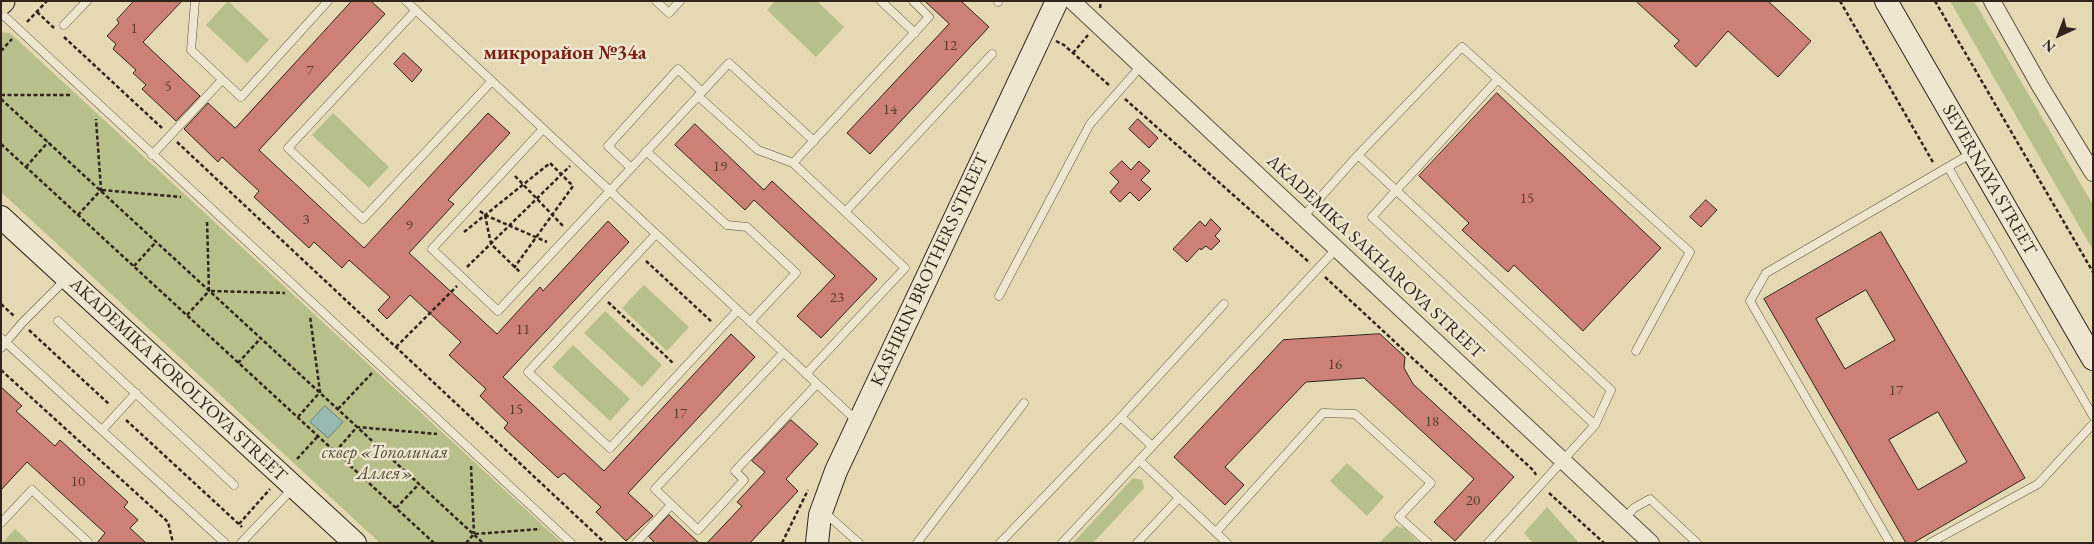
<!DOCTYPE html>
<html>
<head>
<meta charset="utf-8">
<style>
  body { margin:0 }
  #map { position:relative; width:2094px; height:544px; overflow:hidden; background:#e5d9b4; font-family:"EB Garamond",serif }
  canvas { display:block }
  .frame { position:absolute; inset:0; border:2px solid #30241b; pointer-events:none }
  .north { position:absolute; left:2034px; top:10px; width:50px; height:50px; -webkit-text-stroke:4px #eee6ce; paint-order:stroke; rotate:223deg; font-size:14px; font-weight:700; line-height:20px; text-align:center; color:#30241b }
  .north::after { content:''; display:block; margin:auto; width:18px; height:22px; background:#30241b; clip-path:polygon(50% 0,100% 100%,50% 72%,0 100%) }
</style>
</head>
<body>
<div id="map">
<canvas width="2094" height="544"></canvas>
<div class="frame"></div>
<div class="north">N</div>
</div>
<script>
const g = document.querySelector('canvas').getContext('2d');
g.lineJoin = 'round';
function paint(path, color) { g.fillStyle = color; g.fill(path, 'evenodd'); }
function stroke(path, color, width, dash) { g.strokeStyle = color; g.lineWidth = width; g.lineCap = dash ? 'butt' : 'round'; g.setLineDash(dash || []); g.stroke(path); }
function write(font, color, halo, rows, align = 'center') {
  g.font = font + ' "EB Garamond",serif'; g.lineWidth = 5; g.setLineDash([]); g.textBaseline = 'middle'; g.strokeStyle = halo; g.fillStyle = color; for (const [text, x, y, turn = 0] of rows) {
    g.save(); g.translate(x, y); g.rotate((+turn || 0) * Math.PI / 180); g.textAlign = isNaN(turn) ? turn : align; if (halo) g.strokeText(text, 0, 0); g.fillText(text, 0, 0); g.restore();
  }
}
paint(new Path2D(`
  M228,1L269,40L247,63L206,25Z
  M775,1H817L844,27L816,57L767,10Z
  M1950,1H1974L2093,205V250Z
  M1,32L10,33L562,543H380L1,192Z
  M333,113L389,167L369,188L312,135Z
  M644,285L689,327L667,351L622,308Z
  M605,311L662,365L642,387L584,333Z
  M573,345L630,399L610,421L552,367Z
  M1347,463L1384,497L1367,516L1330,481Z
  M1133,478L1142,480L1144,488L1093,543H1073Z
  M1547,507L1579,543H1533L1524,533Z
  M1396,526L1404,528L1419,543H1379Z
  M15,529L30,543H2Z`), '#b7bf8b');
const water = new Path2D(`
  M325,406L343,422L328,438L310,422Z`);
paint(water, '#96b9b2');
stroke(water, '#6d7d76', 1);
const building = new Path2D(`
  M134,1H182L143,42L200,96L176,121L142,89L146,85L133,73L136,70L113,49L116,44L107,36L119,23L117,20Z
  M352,1H371L385,14L259,150L364,248L488,113L510,133L448,200L454,204L409,253L497,334L540,287L543,291L608,221L629,242L503,377L604,471L731,334L755,357L628,493L653,516L626,541L596,512L601,507L564,473L558,478L504,428L508,423L480,396L486,389L449,355L461,342L424,308L410,295L387,319L378,310L390,297L349,260L342,268L314,242L309,248L254,197L259,191L222,157L218,162L184,129L208,103L235,128Z
  M925,1H961L989,27L870,154L847,133L949,24Z
  M1636,1H1768L1811,41L1778,77L1728,31L1696,67L1674,46L1679,41Z
  M404,53L422,70L412,82L394,64Z
  M1497,93L1661,248L1583,331L1514,265L1508,272L1462,230L1469,223L1419,176Z
  M1138,119L1158,138L1149,148L1129,129Z
  M695,124L764,190L772,181L877,279L821,338L797,316L835,276L754,200L745,210L675,145Z
  M1122,161L1131,170L1139,161L1150,171L1141,180L1151,189L1139,201L1130,192L1120,202L1110,192L1119,182L1110,173Z
  M1706,200L1717,210L1701,227L1690,217Z
  M1211,219L1221,229L1215,236L1220,241L1211,250L1206,246L1201,250L1200,248L1187,262L1173,249L1200,221L1205,226Z
  M1881,232L2025,478L1913,543H1906L1764,299ZM1866,290L1895,340L1845,369L1816,319ZM1938,412L1967,462L1918,490L1889,440Z
  M1380,334L1405,357L1404,368L1413,384L1514,477L1455,541L1434,522L1474,479L1364,378L1306,382L1225,467L1244,485L1225,505L1174,457L1283,340Z
  M1,387L22,406L16,411L55,446L60,440L128,502L124,507L138,520L130,528L146,543H97L105,533L27,462L1,490Z
  M791,420L818,444L786,479L798,491L750,543H707L742,506L737,502L765,472L752,461Z
  M669,515L699,543H655L649,537Z`);
paint(building, '#cd8176');
stroke(building, '#30241b', 1);
const lane = new Path2D(`
  M195,1L191,50L241,97L328,1
  M406,1L857,421
  M656,1L669,13L680,1
  M881,1L915,33
  M998,1V2
  M416,10L288,148L363,219L492,81
  M1,13L571,543
  M64,25L87,1
  M1498,79L1372,217L1595,425
  M698,96L758,150L793,163L905,268L806,374
  M543,129L432,249L498,311L729,63L814,141
  M646,151L727,225L747,227L796,273L750,322
  M152,155L222,80
  M1358,155L1462,47L1690,252L1636,351
  M793,163L929,17L913,1
  M1948,167L2093,416
  M631,168L608,146L678,69L702,92
  M845,212L992,54
  M1303,217L1358,155L1611,390L1595,425L1488,543
  M656,234L528,372L610,448L738,310
  M999,296L1090,124L1141,66
  M58,321L234,485
  M1,338L225,543
  M1,348L22,323L66,279
  M783,353L655,489L698,530L744,480L735,471L817,384
  M1121,417L1152,446
  M102,430L136,393
  M1139,460L1227,543
  M823,511L859,543
  M1625,518L1634,508L1650,499L1697,543
  M1,523L32,490L88,542L87,543
  M1216,532L1323,413L1355,414L1431,483L1399,517L1428,543
  M241,543L293,488
  M636,543L671,505
  M917,543L1024,403
  M1000,543L1121,417L1224,304
  M1062,543L1337,248
  M1137,543L1179,498
  M1890,543L1750,301L1766,273L1972,153
  M1930,543L2038,484L2093,424`);
const street = new Path2D(`
  M1072,1L1651,543
  M1992,1L2040,86L2093,173`);
const secondary = new Path2D(`
  M1886,1L2093,359
  M1,217L355,543
  M817,543L820,515L836,471L1057,1`);
const primary = new Path2D(`
  M1,2L2,1`);
stroke(lane, '#5d5141', 9);
stroke(street, '#5d5141', 18);
stroke(secondary, '#30241b', 24);
stroke(primary, '#30241b', 27);
stroke(new Path2D(`
  M1840,1L1934,164
  M1935,1L2093,272
  M1100,8L1101,1
  M37,12L54,28
  M27,22L47,1
  M64,37L162,128
  M1056,41L1064,45L1110,86
  M1,51L12,39
  M1073,53L1088,35
  M1,95H71
  M1,99L483,543
  M1125,99L1310,263
  M177,142L605,543
  M1,144L434,543
  M26,167L48,142
  M515,176L563,226
  M102,190L181,197
  M480,211L485,215L547,242
  M78,215L101,190L96,119
  M485,215L491,244L521,273
  M464,232L550,163L573,186L514,268
  M646,261L712,322
  M134,266L156,242
  M467,267L570,166
  M1325,277L1534,471L1536,475
  M211,291L285,293
  M608,302L673,363
  M1,304L14,316
  M187,315L209,291L207,221
  M29,330L110,405
  M396,347L457,286
  M238,363L261,338
  M1,370L168,522L173,543
  M338,409L372,373
  M298,417L320,392L310,316
  M126,420L242,527
  M335,452L357,427L437,434
  M297,459L318,436
  M471,466L474,534
  M1549,493L1604,543
  M396,508L419,484
  M239,524L270,489
  M466,543L474,534L540,529
  M782,543L808,490`), '#30241b', 2.5, [4, 2.5]);
stroke(lane, '#eee6ce', 8);
stroke(street, '#eee6ce', 16);
stroke(secondary, '#eee6ce', 22);
stroke(primary, '#e5d9b4', 25);
write('15px', '#573b32', null, [
  ["1",134,29],
  ["12",950,46],
  ["7",310,71],
  ["5",168,87],
  ["14",890,110],
  ["19",720,167],
  ["15",1527,199],
  ["3",306,220],
  ["9",409,226],
  ["23",837,298],
  ["11",523,330],
  ["16",1335,365],
  ["17",1896,391],
  ["15",516,410],
  ["17",680,414],
  ["18",1432,422],
  ["10",78,482],
  ["20",1473,501]
]);
write('18px', '#30241b', '#eee6ce', [
  ["SEVERNAYA STREET",1989,180,60],
  ["AKADEMIKA SAKHAROVA STREET",1375,257,43],
  ["KASHIRIN BROTHERS STREET",930,270,-65],
  ["AKADEMIKA KOROLYOVA STREET",178,380,43]
]);
write('italic 18px', '#524b37', '#eee6ce', [
  ["сквер «Тополиная",385,453],
  ["Аллея»",385,474]
]);
write('bold 20px', '#7a1f14', '#eee6ce', [
  ["микрорайон №34а",565,54]
]);
</script>
</body>
</html>
